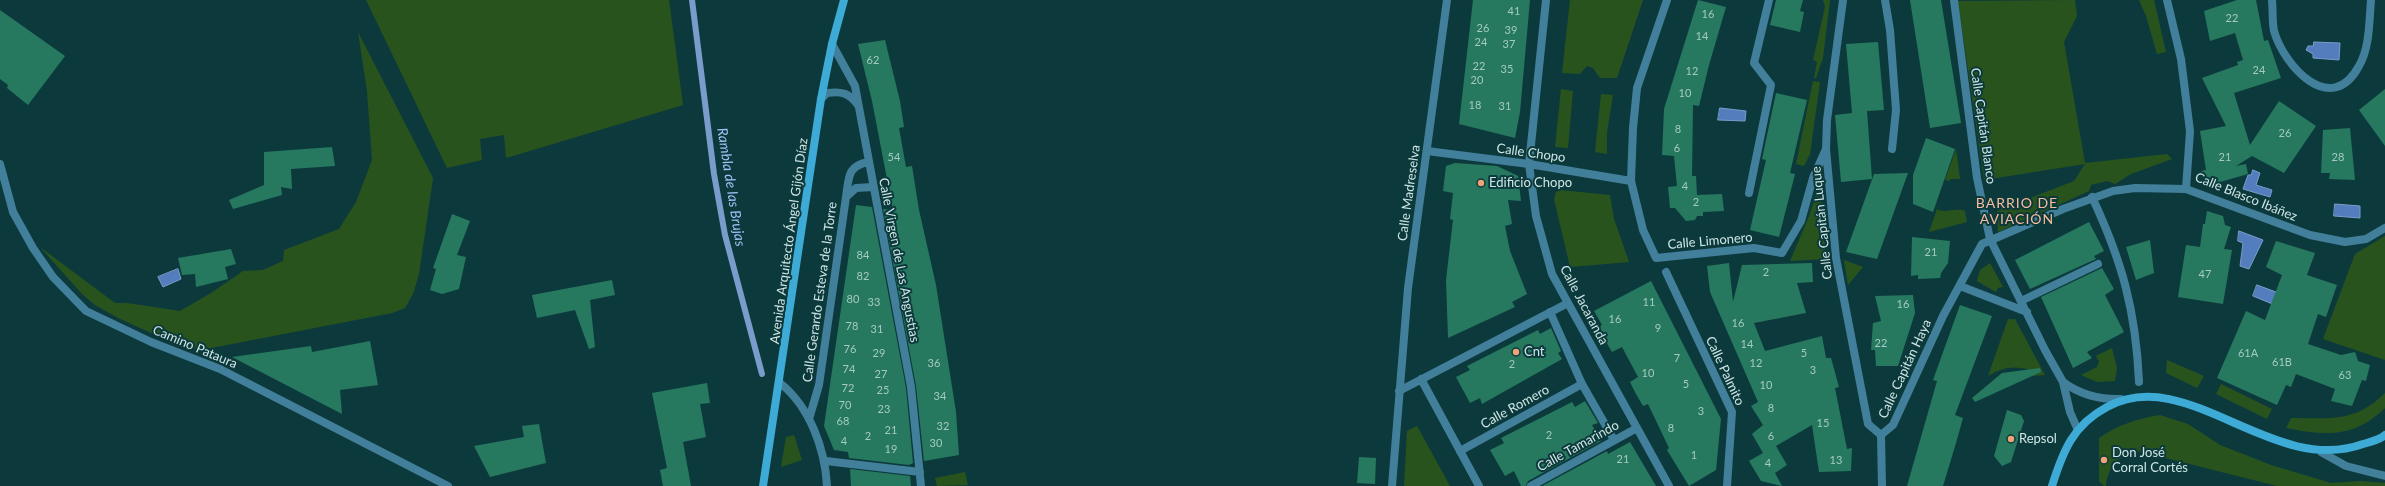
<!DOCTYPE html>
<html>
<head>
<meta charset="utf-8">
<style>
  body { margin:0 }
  canvas { display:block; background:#0c3a3c }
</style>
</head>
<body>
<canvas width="2385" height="486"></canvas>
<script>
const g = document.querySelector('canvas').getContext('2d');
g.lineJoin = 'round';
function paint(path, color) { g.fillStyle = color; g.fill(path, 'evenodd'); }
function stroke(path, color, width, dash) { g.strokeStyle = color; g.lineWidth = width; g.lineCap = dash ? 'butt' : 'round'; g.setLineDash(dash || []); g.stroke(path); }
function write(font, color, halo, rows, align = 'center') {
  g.font = font + ' Lato,sans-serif'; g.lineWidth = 4; g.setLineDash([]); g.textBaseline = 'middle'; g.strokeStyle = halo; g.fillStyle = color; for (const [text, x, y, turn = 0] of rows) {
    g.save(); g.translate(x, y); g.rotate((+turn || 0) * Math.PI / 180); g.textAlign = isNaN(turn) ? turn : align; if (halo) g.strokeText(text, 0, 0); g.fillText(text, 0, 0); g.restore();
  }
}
paint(new Path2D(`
  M366,0H669L683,105L506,158L504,135L480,139L482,160L447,168Z
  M1570,0H1643L1617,78H1600L1593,68L1587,66L1580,74L1562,73Z
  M1823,0H1830L1823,58L1816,78H1814L1817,62L1813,60L1825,7Z
  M2075,0L2077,16L2064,42L2085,163L2167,154L2172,159L2131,174L2115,184L2107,181L2091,185L2089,191L1998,232L1997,211L2074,181L2085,164L1984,180L1958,1Z
  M2139,0H2154L2166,52L2157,54L2146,16Z
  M358,32L433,178L419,274L413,294L405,308L392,313L201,350L160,337L118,318L95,305L83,295L40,247L115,303H127L180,311L211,293L243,271L263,270L283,261L284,250L339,229L356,202L372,160L367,91Z
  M1813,81L1820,82L1810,154L1804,166L1796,164Z
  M1561,89L1573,91L1568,148L1555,147Z
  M1601,94L1613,95L1607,132V154L1595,152Z
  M1956,149L1960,179H1950V181L1945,180Z
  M1820,181L1826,259L1790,261L1810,214Z
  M1560,190L1610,195L1614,219L1629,262L1570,267L1554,199L1556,192Z
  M1937,209C1946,214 1955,207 1965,211L1967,222L1929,232Z
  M2385,236V360L2323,339L2355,254Z
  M1844,260L1863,267L1848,285Z
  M1990,263L2003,287L1998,288L1996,292L1977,281L1980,270Z
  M2008,319H2015L2045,375L2032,376L2029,370C2013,365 2002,368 1988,376Z
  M2112,348L2117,368L2115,381L2097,382L2081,375L2097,367L2099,361L2096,356Z
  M2167,360L2204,376L2197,388L2166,373Z
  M2221,384L2272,409L2267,419L2216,394Z
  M2385,393V408C2354,438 2326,436 2286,428L2291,418C2330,418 2355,423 2385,393Z
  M2160,415L2188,424L2220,445L2271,465L2331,483L2360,481L2385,483V486H2277L2134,450C2119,457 2107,468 2106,486H2104L2099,481V438C2118,425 2136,419 2160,415Z
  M1417,426L1450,486H1404L1407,431Z
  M794,435L802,460L781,467L786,437Z
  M965,472L968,485L937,486L935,478Z`), '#29531d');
const water = new Path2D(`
  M2314,42L2340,43L2339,60L2313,58V54L2306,50L2308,46H2313Z
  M1720,108L1746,111L1745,121L1718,120Z
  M2253,170L2260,173L2256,185L2272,190L2270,197L2243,189L2248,175H2251Z
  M2335,204L2360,206V218L2334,216Z
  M2239,231L2263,240L2249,269L2240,266L2243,243L2238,241Z
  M178,269L181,279L163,287L158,277Z
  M2257,285L2276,292L2282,308L2253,296Z`);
paint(water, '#547dbe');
stroke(water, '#799cca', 1);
stroke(new Path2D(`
  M692,0L714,174L725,235L762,374`), '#799cca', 6);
paint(new Path2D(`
  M1473,0H1530L1520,112L1515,138L1459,124Z
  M1698,0L1726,7L1709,65L1699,106L1693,105L1692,176H1696L1697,195L1722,194L1724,211L1703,212V216H1697L1695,220L1686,221L1675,208H1670L1668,187L1677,186L1674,156L1662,155L1664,109Z
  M1776,0H1803L1800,11L1804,12L1800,32L1770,25Z
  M1910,0H1941L1961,123L1930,128Z
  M2237,0H2256L2264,41L2268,40L2281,78L2234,93L2250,145L2279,101L2316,126L2284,173L2252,156L2236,166L2246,164L2248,174L2206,186L2201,171L2206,170L2200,131L2226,126L2202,78L2238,65L2237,62L2243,60L2235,33L2210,41L2204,11Z
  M0,10L65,56L28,105L7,88L8,85L0,79Z
  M885,40L900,101L904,127L899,128L906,167L912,166L919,210L936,285L956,412L959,455L924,461L916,386L883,209L893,210L872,101L858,44Z
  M1878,42L1884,110L1867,111L1872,179L1841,182L1835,115L1852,113L1846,44Z
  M2385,89V146L2359,110Z
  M1776,93L1807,100L1790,173L1795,174L1779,237L1750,230L1766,160L1762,159Z
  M2350,128L2355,180L2329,179L2330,173H2321L2323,130Z
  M1926,138L1955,149L1933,212L1913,204V175Z
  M332,147L335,166L291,169L292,189L281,187L282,195L233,209L229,200L264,185V152Z
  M1455,163L1497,166L1518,176L1521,201L1508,200L1512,224L1505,226L1510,251L1527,294L1512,302L1515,307L1448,338L1446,280L1453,220L1450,219L1453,193L1443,191L1446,166Z
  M1908,173L1877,259L1846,252L1874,174Z
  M856,205L872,207L906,388L913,463L909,465L849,458L848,452L834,450L824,426Z
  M2207,211L2223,216L2225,225L2231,227L2224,249L2232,250L2223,304L2178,297L2186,245L2200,247L2203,224H2205Z
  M452,214L470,221L457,255L466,257L459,289L442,294L430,290L436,269L433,268Z
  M2089,222L2104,251L2094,256L2096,259L2030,289L2015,260Z
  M1912,237L1950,241L1948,263L1941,273L1940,278L1918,279V275L1911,276Z
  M2150,240L2154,273L2136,280L2126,247Z
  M2276,241L2315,253L2307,275L2337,285L2326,317L2318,314L2308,344L2341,355L2355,352L2358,361L2370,365L2366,381L2362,380L2352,406L2331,401L2335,389L2296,374L2291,387L2286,385L2277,405L2217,378L2246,311L2265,320L2282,275L2266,267Z
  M231,249L236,264L225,267L228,279L196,287L195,274L182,275L178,258Z
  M1729,263L1733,302L1742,265L1812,263L1813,282L1797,283L1806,313L1754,323L1765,351L1822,336L1826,358H1831L1839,387L1835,388L1847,449L1852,448L1851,471L1819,472L1812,425L1776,446L1787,465L1775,473L1782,486L1761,481L1749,461L1763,453L1752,434L1763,425L1751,406L1758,402L1710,292L1707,266Z
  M2102,268L2114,289L2105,295L2124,332L2087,352L2092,358L2073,368L2041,297Z
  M612,280L615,295L590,300L595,347L589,349L575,310L537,318L532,295Z
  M1651,281L1721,419L1716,470L1689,486L1667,450L1669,448L1648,404L1643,406L1636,394L1630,382L1638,377L1622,347L1612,352L1598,328L1602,325L1594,311Z
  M1913,295L1915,313L1898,366H1876L1875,350H1871L1873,323L1881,321L1875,296Z
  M1960,305L1992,316L1955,415L1963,418L1956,443L1943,486H1907L1937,381L1933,380Z
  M1551,328L1561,351L1558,353L1562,359L1482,404L1480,398L1470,403L1456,377L1470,370L1467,366L1538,330L1540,334Z
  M370,341L378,385L340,390L342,414L232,357L311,346L312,352Z
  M2040,368L2041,372L1975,402L1972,398L2002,373Z
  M707,383L710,403L700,404L706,437L683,442L691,486H663L660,470L667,468L652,393Z
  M1585,401L1598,423L1592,425L1601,441L1528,481L1526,486H1521L1514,471L1505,476L1490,450L1504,443L1501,438L1572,402L1575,407Z
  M2007,410L2021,415L2024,421L2011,462L2002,466L1994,456Z
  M539,424L546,463L490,477L474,446L524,437L522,426Z
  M1630,442L1656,486H1542L1607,451L1608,454Z
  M1359,457L1376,458L1375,484L1357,483Z
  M850,469L910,476L911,486H851Z`), '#26785f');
stroke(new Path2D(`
  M2092,197C2122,261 2136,311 2139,382
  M1460,451L1582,384`), '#427f9b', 8);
stroke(new Path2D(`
  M1546,0L1529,164L1536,216L1552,274L1669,486
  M1667,0L1637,88L1633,128L1631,181L1643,230L1656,258L1754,248L1782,253L1801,221L1813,178L1826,149
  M1843,0L1827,120L1826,149L1836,258L1868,424L1881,435
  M1885,0L1890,30L1896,110L1892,149
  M1954,0L1977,178L1990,239L2045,350L2063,382L2070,412L2077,428
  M2167,0L2181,59L2190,131L2186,189
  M2272,0C2273,10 2272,21 2274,31C2284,66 2331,118 2359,66C2370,47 2369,22 2371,0
  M832,44L855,86L911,387L921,486
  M821,99L827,93C842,91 849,93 858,105
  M1427,151L1529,164L1631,181
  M0,164L13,212L33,248L53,277L86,311L151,342L220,369L448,486
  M1749,193L1771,85L1754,63L1769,0
  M846,197C849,178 847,166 868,162
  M1666,272L1732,412L1727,486
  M1960,286L2027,312
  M2021,301L2098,264
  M1550,312L1582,384L1614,440
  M1421,379L1479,486
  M2063,382C2081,395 2099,400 2121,399
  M780,383C810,407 825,449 827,486
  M1399,391L1568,303
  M809,419L819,385L846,197L856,188L873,187
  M1881,435L1893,425L1943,316L1982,244L2063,209L2113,191L2135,188L2186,189L2310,235L2345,242L2366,239L2385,228
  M1881,435L1882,486
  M2321,452L2346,466L2385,476
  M826,461L920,472
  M1531,486L1637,428`), '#427f9b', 8);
stroke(new Path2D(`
  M1392,486L1408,288L1447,0`), '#427f9b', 8);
stroke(new Path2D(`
  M763,486L821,99L832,44L844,0
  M2052,486C2063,451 2073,425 2107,407C2187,363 2272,477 2363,444C2370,442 2379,440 2385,435`), '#3eaad6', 8);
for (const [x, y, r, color] of [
  [1481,183,4,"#f0a378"],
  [1516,352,4,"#f0a378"],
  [2011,439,4,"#f0a378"],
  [2104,460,4,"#f0a378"]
]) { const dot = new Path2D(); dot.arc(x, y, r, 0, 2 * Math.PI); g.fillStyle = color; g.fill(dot); stroke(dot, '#0c3a3c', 1.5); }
write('11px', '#a5cac4', null, [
  ["41",1514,11],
  ["16",1708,14],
  ["22",2232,18],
  ["26",1483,28],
  ["39",1511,30],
  ["14",1702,36],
  ["24",1481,42],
  ["37",1509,44],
  ["62",873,60],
  ["22",1479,66],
  ["35",1507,69],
  ["24",2259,70],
  ["12",1692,71],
  ["20",1477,80],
  ["10",1685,93],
  ["18",1475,105],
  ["31",1505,106],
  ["8",1678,129],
  ["26",2285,133],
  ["6",1677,148],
  ["54",894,157],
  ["21",2225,157],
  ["28",2338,157],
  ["4",1685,186],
  ["2",1696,202],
  ["21",1931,252],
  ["84",863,255],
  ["2",1766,272],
  ["47",2205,274],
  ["82",863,276],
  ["80",853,299],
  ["33",874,302],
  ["11",1649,302],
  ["16",1903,304],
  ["16",1615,319],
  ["16",1738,323],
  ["78",852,326],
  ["9",1658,328],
  ["31",877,329],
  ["22",1881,343],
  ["14",1747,344],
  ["76",850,349],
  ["29",879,353],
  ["5",1804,353],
  ["61A",2248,353],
  ["7",1677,358],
  ["61B",2282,362],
  ["36",934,363],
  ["12",1756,363],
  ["2",1512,364],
  ["74",849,369],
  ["3",1813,370],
  ["10",1648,373],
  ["27",881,374],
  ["63",2345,375],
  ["5",1686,384],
  ["10",1766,385],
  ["72",848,388],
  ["25",883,390],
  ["34",940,396],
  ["70",845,405],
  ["8",1771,408],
  ["23",884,409],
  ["3",1701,411],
  ["68",843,421],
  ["15",1823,423],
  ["32",943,426],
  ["8",1671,428],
  ["21",891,430],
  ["2",1549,435],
  ["2",868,436],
  ["6",1771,436],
  ["4",844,441],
  ["30",936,443],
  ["19",891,449],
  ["1",1694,455],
  ["21",1623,459],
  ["13",1836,460],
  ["4",1768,463]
]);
write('13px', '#cfe6e6', '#0c3a3c', [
  ["Calle Capitán Blanco",1983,126,82],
  ["Calle Chopo",1531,153,8],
  ["Calle Madreselva",1409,193,-82],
  ["Calle Blasco Ibáñez",2246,197,22],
  ["Calle Capitán Luque",1822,223,-96],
  ["Avenida Arquitecto Ángel Gijón Díaz",789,241,-82],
  ["Calle Limonero",1710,241,-5],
  ["Calle Virgen de Las Angustias",899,260,79],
  ["Calle Gerardo Esteva de la Torre",820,292,-82],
  ["Calle Jacaranda",1584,305,62],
  ["Camino Pataura",195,347,23],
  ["Calle Capitán Haya",1905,369,-65],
  ["Calle Palmito",1725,371,65],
  ["Calle Romero",1515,407,-29],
  ["Calle Tamarindo",1578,446,-29]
]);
write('13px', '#cfe6e6', '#0c3a3c', [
  ["Edificio Chopo",1489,183],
  ["Cnt",1524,352],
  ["Repsol",2019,439],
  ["Don José",2112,453],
  ["Corral Cortés",2112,468]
], 'left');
write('italic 14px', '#a0c2f7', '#0c3a3c', [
  ["Rambla de las Brujas",731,187,81]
]);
g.letterSpacing = '1px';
write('14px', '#f7bd9d', '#0c3a3c', [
  ["BARRIO DE",2017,203],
  ["AVIACIÓN",2017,219]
]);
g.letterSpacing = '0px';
</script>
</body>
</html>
